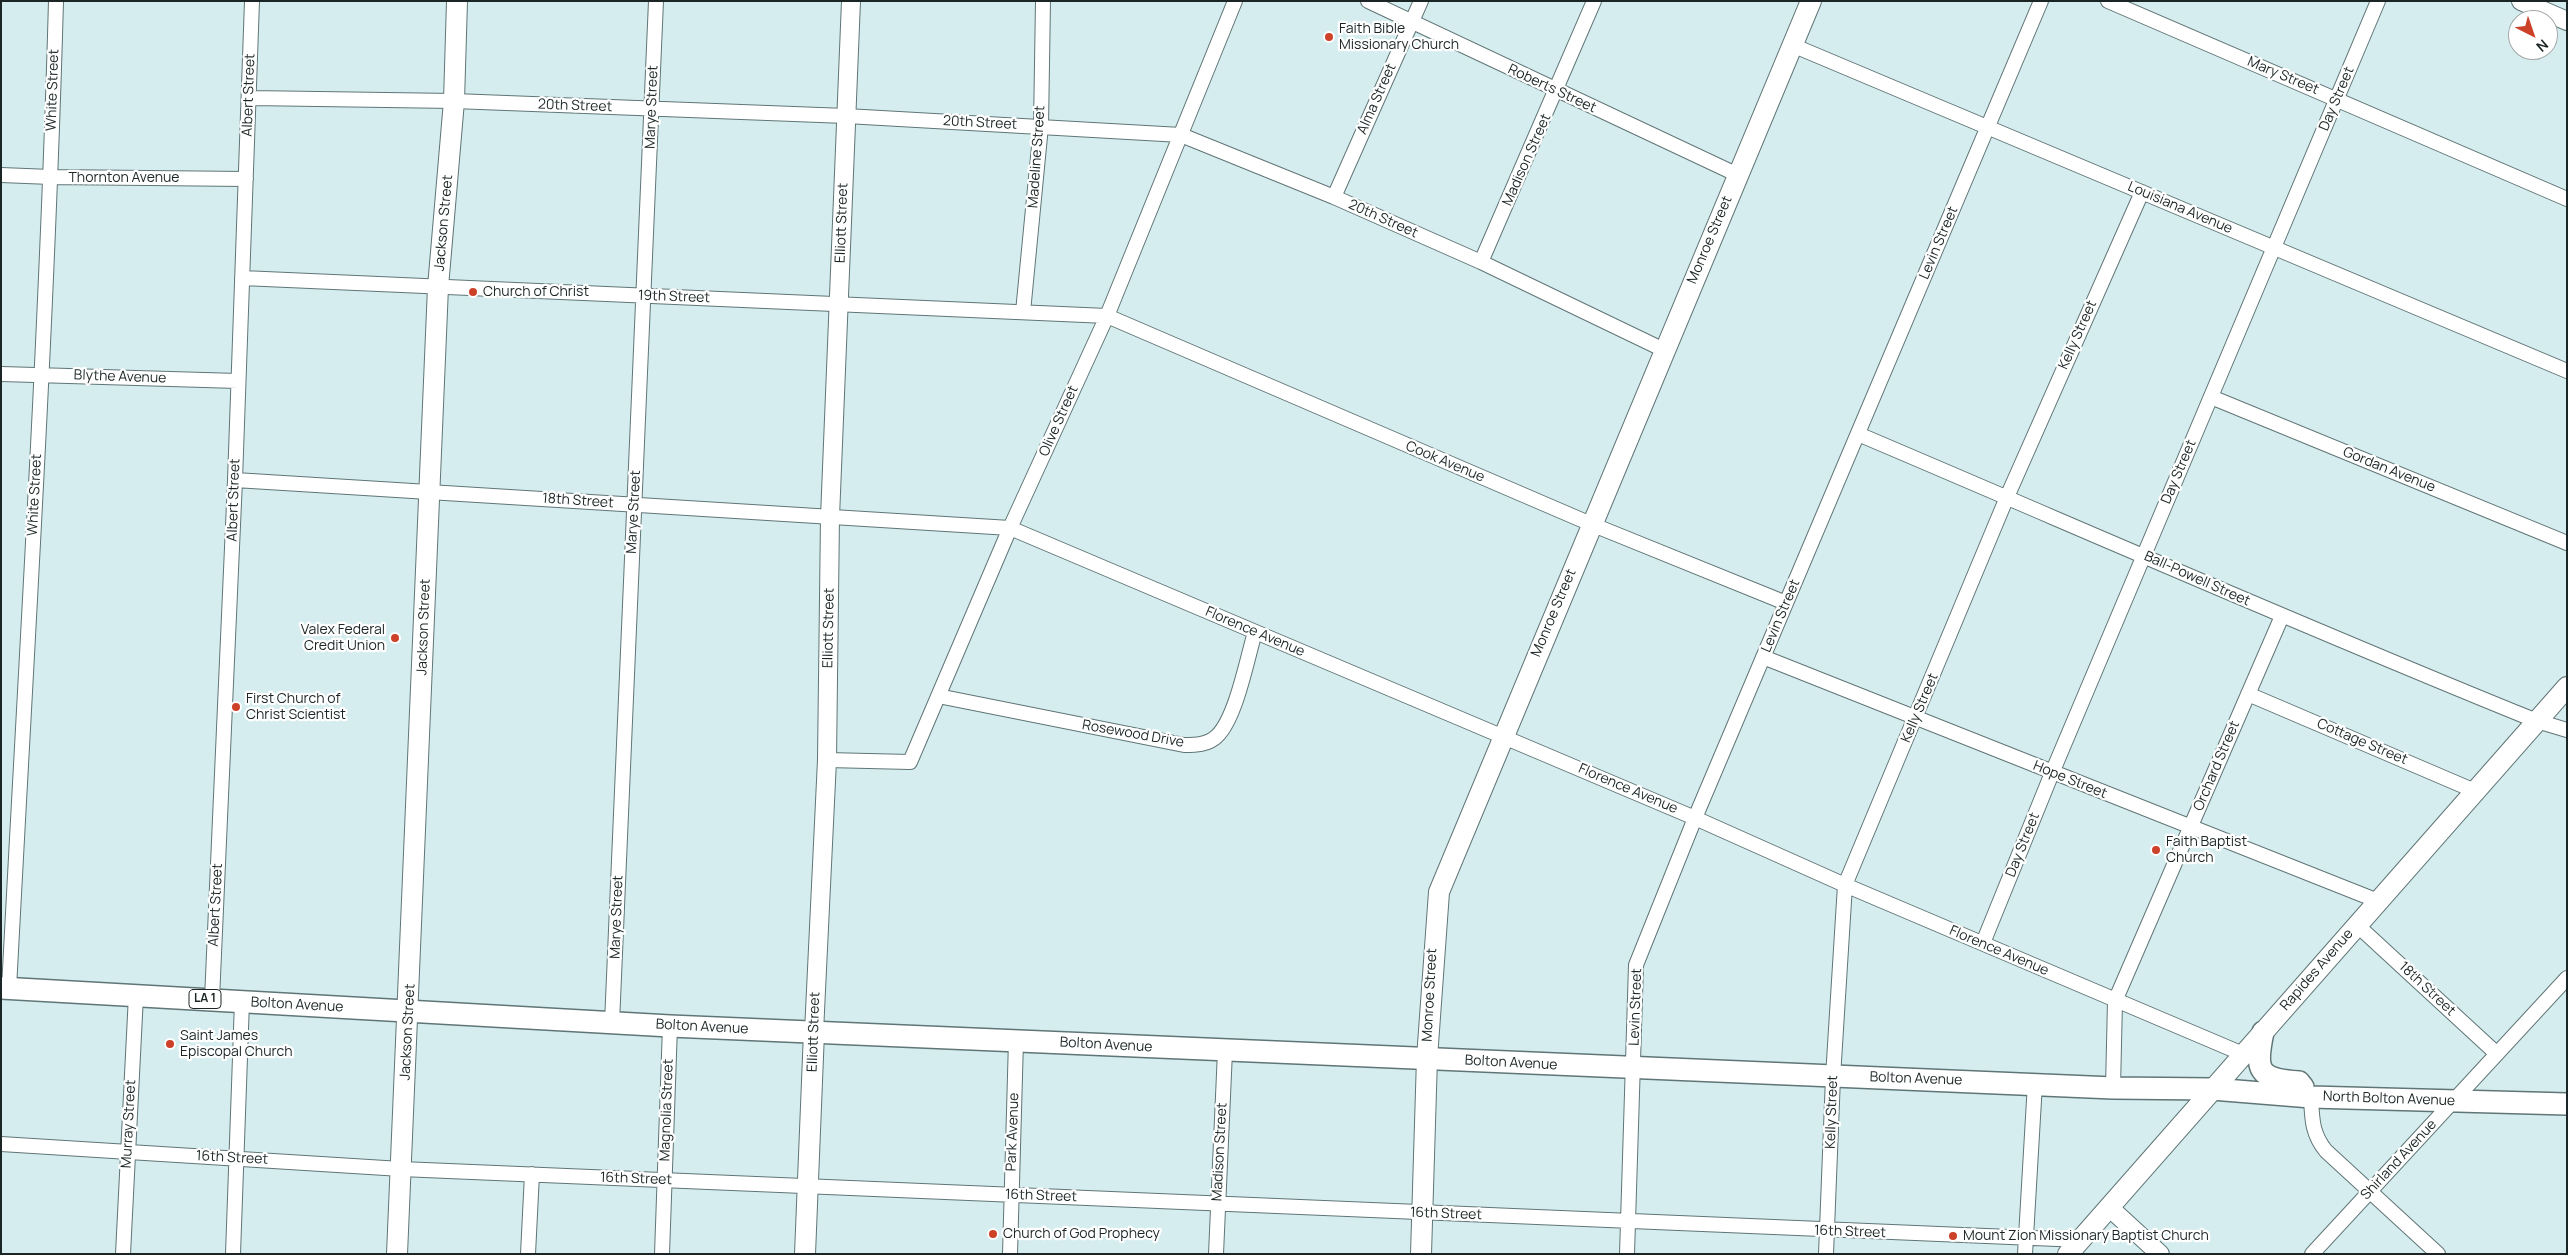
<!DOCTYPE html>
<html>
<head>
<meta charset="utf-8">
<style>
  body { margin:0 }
  #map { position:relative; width:2568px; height:1255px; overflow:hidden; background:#d6edef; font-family:Manrope,sans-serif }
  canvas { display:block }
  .frame { position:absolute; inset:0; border:2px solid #1c2525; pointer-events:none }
  .north { position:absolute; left:2508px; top:10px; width:50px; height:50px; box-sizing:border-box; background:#fff; border:1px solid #a4a8a8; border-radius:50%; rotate:139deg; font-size:14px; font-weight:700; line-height:20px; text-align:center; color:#1c2525 }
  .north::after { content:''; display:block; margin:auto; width:18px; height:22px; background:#cc4128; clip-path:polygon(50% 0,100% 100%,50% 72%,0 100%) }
</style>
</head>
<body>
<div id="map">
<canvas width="2568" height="1255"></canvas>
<div class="frame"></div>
<div class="north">N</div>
</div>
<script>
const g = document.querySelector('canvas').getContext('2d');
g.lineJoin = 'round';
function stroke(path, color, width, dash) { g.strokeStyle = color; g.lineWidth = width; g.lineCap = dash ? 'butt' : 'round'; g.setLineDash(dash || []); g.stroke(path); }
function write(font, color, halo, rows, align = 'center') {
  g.font = font + ' Manrope,sans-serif'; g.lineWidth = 4.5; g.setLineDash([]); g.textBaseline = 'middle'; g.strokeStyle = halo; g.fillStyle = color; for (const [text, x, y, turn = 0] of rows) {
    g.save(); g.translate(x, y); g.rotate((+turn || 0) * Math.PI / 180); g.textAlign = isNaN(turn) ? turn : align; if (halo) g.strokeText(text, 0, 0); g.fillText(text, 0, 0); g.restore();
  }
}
const minor = new Path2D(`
  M1368,1L1738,175
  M2108,1L2567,199
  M1792,45L2567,371
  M250,98L454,101L846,116L1181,135L1334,197L1481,262L1664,350
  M1,175L51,177L246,179
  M1334,197L1421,1
  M1481,262L1594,1
  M242,278L1107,316L1591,524L1786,603
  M1023,312L1041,126L1043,1
  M1,374L238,381
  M2211,397L2567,543
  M1858,434C2084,530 2309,629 2537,721L2567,730
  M235,480L1010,528L1695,818L1845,885L2243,1054
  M1763,657L2378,901
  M2248,694L2475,791
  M938,696L1184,745C1195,745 1208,745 1217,736C1236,718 1247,659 1255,632
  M827,760L910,762L1010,528L1107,316L1235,1
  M2357,925L2497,1054
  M1983,943L2052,773L2378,1
  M9,989C26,660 47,331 56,1
  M212,999L235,480L252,1
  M612,1023L656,1
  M2113,1088L2115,1001L2282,616
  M2311,1097C2312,1119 2312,1134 2326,1151L2438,1254
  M1,1144L401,1169L2081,1240
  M123,1254L136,995
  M233,1254L242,1001
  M528,1254L532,1174
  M662,1254L670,1026
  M1010,1254L1016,1040
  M1216,1254L1225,1051
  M1627,1254L1636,965L1695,818L2041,1
  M1826,1254L1833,1077L1845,885L2007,497L2142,192
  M2025,1254L2035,1083
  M2312,1254L2567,978`);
const tertiary = new Path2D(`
  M2521,1L2567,21
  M814,1032L827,760L830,517L851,1
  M2110,1208L2160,1254`);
const secondary = new Path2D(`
  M397,1254L438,287L454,101L457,1
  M805,1254L814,1032
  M1421,1254L1427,1058L1439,892L1811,1
  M2068,1254L2567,687`);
const primary = new Path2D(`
  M1,988L670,1026L2113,1088L2212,1089L2311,1097L2567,1104
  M2263,1032C2255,1070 2257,1079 2299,1082L2303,1087`);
stroke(minor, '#607576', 16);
stroke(tertiary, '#607576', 20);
stroke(secondary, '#607576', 22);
stroke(primary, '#607576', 24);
stroke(minor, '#fff', 14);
stroke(tertiary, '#fff', 18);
stroke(secondary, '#fff', 20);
stroke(primary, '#fff', 21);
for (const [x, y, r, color] of [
  [1329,37,5,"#cc4128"],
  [473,292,5,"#cc4128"],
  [395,638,5,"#cc4128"],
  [236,707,5,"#cc4128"],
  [2156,850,5,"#cc4128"],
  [170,1044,5,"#cc4128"],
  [993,1234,5,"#cc4128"],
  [1953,1236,5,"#cc4128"]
]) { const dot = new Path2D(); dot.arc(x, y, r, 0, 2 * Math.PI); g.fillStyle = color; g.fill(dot); stroke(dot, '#fff', 2); }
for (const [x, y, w] of [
  [205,999,32]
]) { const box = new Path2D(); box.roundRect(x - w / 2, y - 9.5, w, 19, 4); g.fillStyle = '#fff'; g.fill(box); stroke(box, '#1c2525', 1); }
write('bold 12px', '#1c2525', null, [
  ["LA 1",205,999]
]);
write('14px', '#1c2525', '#fff', [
  ["Faith Bible",1339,29],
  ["Missionary Church",1339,45],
  ["Church of Christ",483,292],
  ["Valex Federal",385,630,"right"],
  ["Credit Union",385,646,"right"],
  ["First Church of",246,699],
  ["Christ Scientist",246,715],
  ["Faith Baptist",2166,842],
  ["Church",2166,858],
  ["Saint James",180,1036],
  ["Episcopal Church",180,1052],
  ["Church of God Prophecy",1003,1234],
  ["Mount Zion Missionary Baptist Church",1963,1236]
], 'left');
write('14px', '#1c2525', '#fff', [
  ["Mary Street",2283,76,23],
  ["Roberts Street",1552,89,25],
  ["White Street",53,90,-88],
  ["Albert Street",249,95,-88],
  ["Alma Street",1377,99,-66],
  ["Day Street",2337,99,-67],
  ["20th Street",575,106,2],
  ["Marye Street",652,107,-88],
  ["20th Street",980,123,3],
  ["Madeline Street",1037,157,-86],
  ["Madison Street",1527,160,-66],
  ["Thornton Avenue",124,178],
  ["Louisiana Avenue",2180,208,23],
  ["20th Street",1383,219,24],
  ["Jackson Street",444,223,-85],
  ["Elliott Street",842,223,-88],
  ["Monroe Street",1710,240,-67],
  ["Levin Street",1939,243,-67],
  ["19th Street",674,297,2],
  ["Kelly Street",2078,335,-66],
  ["Blythe Avenue",120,377,2],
  ["Olive Street",1059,421,-66],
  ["Cook Avenue",1445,462,23],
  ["Gordan Avenue",2389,470,22],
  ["Day Street",2179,472,-67],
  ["White Street",35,495,-87],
  ["Albert Street",234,500,-88],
  ["18th Street",578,501,4],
  ["Marye Street",634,512,-87],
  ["Ball-Powell Street",2197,579,24],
  ["Monroe Street",1554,613,-67],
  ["Levin Street",1781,616,-67],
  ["Jackson Street",424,627,-88],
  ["Elliott Street",829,628,-89],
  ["Florence Avenue",1255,632,23],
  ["Kelly Street",1920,708,-67],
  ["Rosewood Drive",1133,734,10],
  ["Cottage Street",2362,742,23],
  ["Orchard Street",2217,766,-67],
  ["Hope Street",2070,780,22],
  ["Florence Avenue",1628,789,23],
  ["Day Street",2023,845,-68],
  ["Albert Street",216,905,-87],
  ["Marye Street",617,917,-88],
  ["Florence Avenue",1999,951,23],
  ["Rapides Avenue",2317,970,-49],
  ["18th Street",2427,989,43],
  ["Monroe Street",1430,995,-87],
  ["Bolton Avenue",297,1005,3],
  ["Levin Street",1636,1007,-88],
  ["Bolton Avenue",702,1027,3],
  ["Jackson Street",408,1032,-87],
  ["Elliott Street",814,1032,-88],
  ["Bolton Avenue",1106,1045,3],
  ["Bolton Avenue",1511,1063,3],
  ["Bolton Avenue",1916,1079,2],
  ["North Bolton Avenue",2389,1099,2],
  ["Magnolia Street",667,1110,-88],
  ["Kelly Street",1832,1112,-88],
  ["Murray Street",129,1124,-87],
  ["Park Avenue",1013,1132,-88],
  ["Madison Street",1220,1152,-87],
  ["16th Street",232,1158,3],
  ["Shirland Avenue",2399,1160,-47],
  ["16th Street",636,1179,2],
  ["16th Street",1041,1196,2],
  ["16th Street",1446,1214,2],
  ["16th Street",1850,1232,2]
]);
</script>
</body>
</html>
